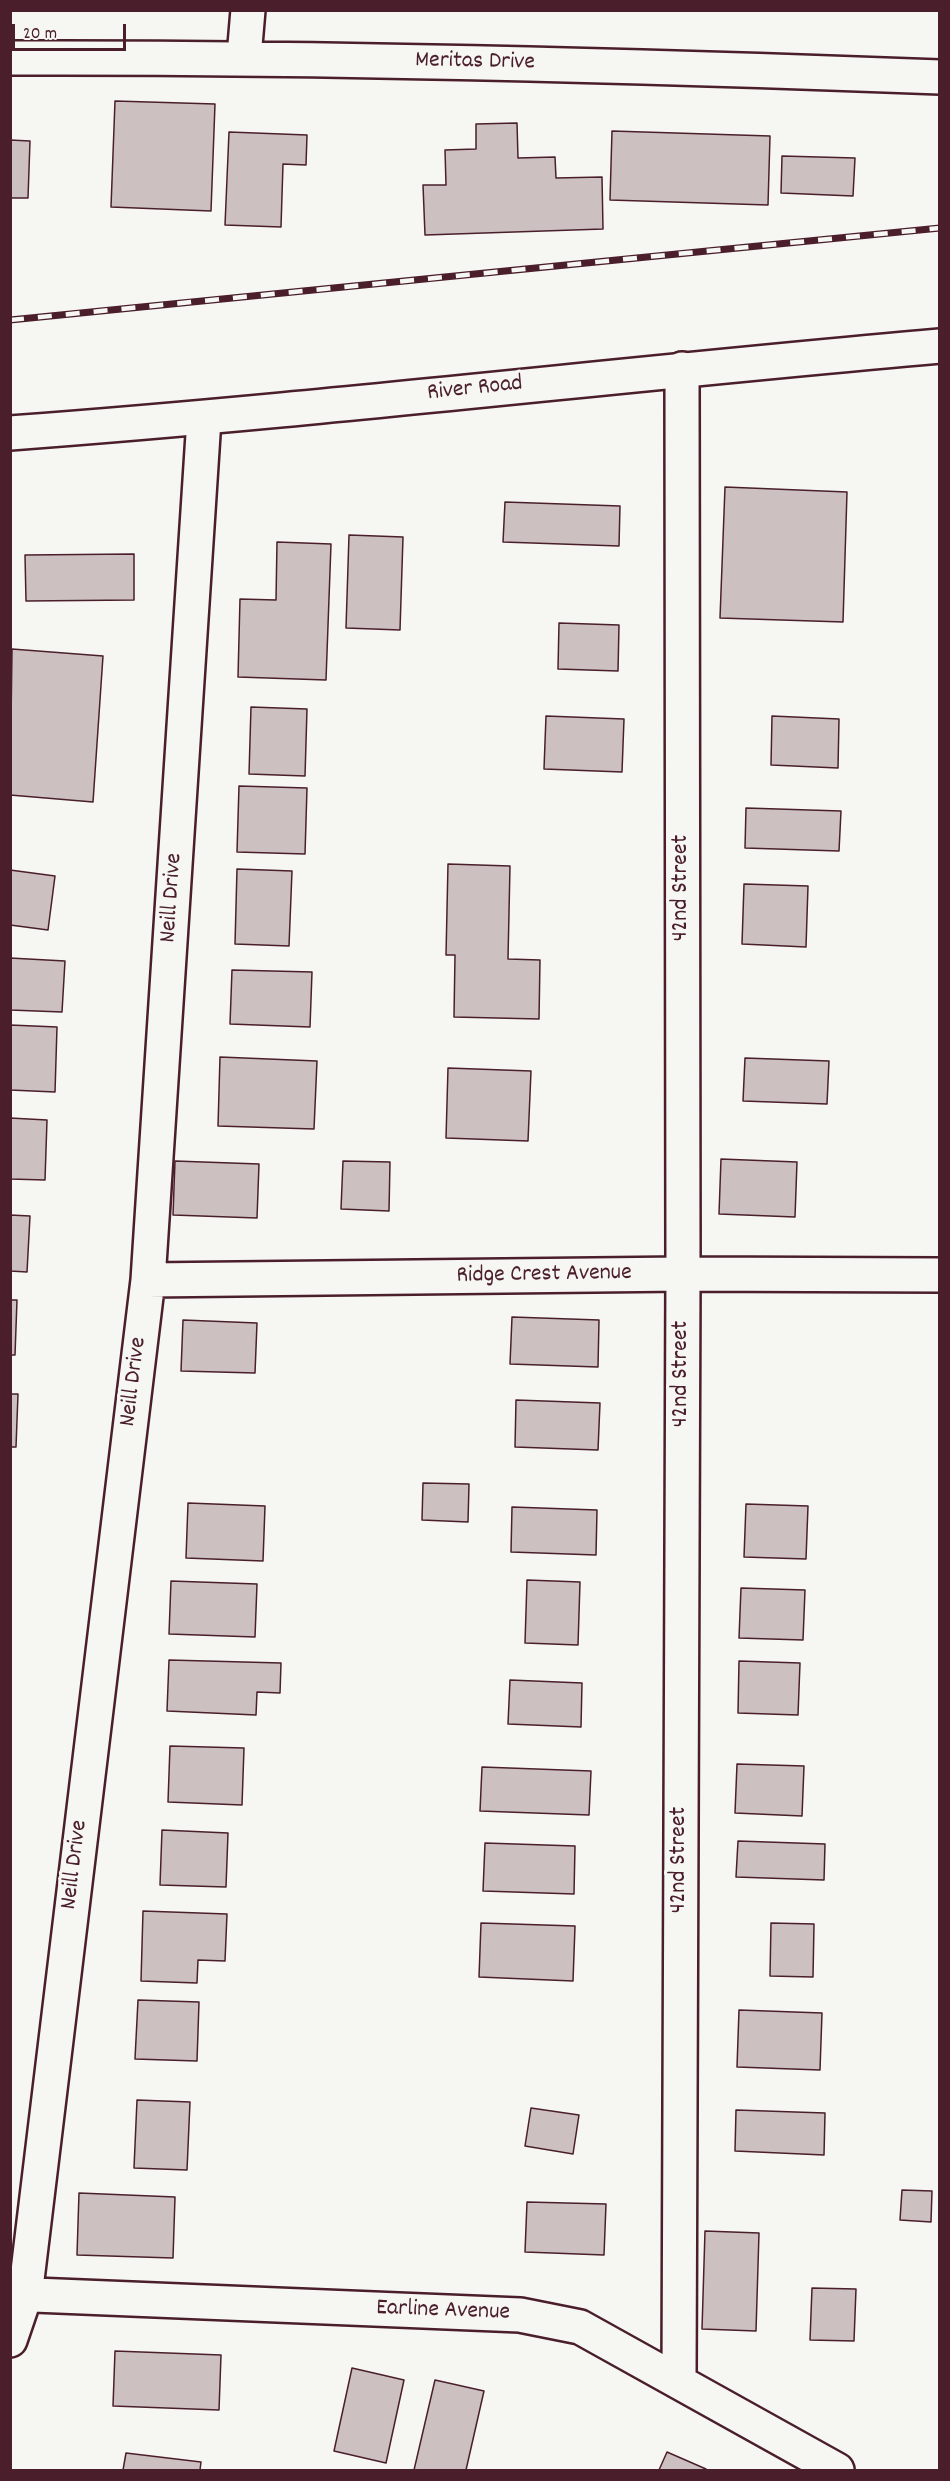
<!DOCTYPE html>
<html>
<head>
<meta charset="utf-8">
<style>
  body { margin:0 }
  #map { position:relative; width:950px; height:2481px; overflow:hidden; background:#f6f6f2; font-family:Dekko,sans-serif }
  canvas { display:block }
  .frame { position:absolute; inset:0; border:12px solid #4a1f2b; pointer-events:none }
  .scale { position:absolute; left:12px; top:24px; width:114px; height:27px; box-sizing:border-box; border:3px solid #4a1f2b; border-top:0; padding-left:8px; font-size:18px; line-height:21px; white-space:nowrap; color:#4a1f2b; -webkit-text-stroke:4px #f6f6f2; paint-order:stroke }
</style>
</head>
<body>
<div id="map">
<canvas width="950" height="2481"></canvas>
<div class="frame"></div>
<div class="scale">20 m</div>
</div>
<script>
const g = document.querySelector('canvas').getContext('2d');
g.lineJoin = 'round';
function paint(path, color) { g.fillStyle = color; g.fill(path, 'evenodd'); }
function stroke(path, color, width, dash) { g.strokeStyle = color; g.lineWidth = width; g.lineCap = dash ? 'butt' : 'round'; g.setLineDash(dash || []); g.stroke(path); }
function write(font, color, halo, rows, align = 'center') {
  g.font = font + ' Dekko,sans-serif'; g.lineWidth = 6; g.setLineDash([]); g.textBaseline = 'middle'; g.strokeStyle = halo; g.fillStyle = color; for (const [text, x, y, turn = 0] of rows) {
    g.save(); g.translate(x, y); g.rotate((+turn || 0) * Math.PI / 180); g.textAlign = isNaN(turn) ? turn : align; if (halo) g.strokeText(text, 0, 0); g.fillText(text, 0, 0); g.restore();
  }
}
const building = new Path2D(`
  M115,101L215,104L211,211L111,207Z
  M517,123L518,158L555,157L556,178L602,177L603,229L425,235L423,185H446L445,150L476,149V124Z
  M612,131L770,136L768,205L610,200Z
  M229,132L307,135L306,165L283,164L281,227L225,225Z
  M10,140L30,141L28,198H10Z
  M782,156L855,158L853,196L781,193Z
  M725,487L847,492L843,622L720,618Z
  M505,502L620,506L619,546L503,542Z
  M349,535L403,537L400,630L346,628Z
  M277,542L331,544L326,680L238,677L240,599L276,600Z
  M134,554V600L26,601L25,555Z
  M559,623L619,625L618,671L558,669Z
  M12,649L103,656L93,802L10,795Z
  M251,707L307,709L305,776L249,774Z
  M546,716L624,719L622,772L544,769Z
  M772,716L839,719L838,768L771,765Z
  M239,786L307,788L305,854L237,852Z
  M746,808L841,811L839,851L745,848Z
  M448,864L510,866L508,959L540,960L539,1019L454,1017L455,955H446Z
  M237,869L292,871L289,946L235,944Z
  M10,870L55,876L48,930L10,925Z
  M744,884L808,886L806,947L742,944Z
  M10,958L65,961L62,1012L10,1010Z
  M232,970L312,972L310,1027L230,1024Z
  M10,1025L57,1027L55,1092L10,1090Z
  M220,1057L317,1061L314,1129L218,1126Z
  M745,1058L829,1061L827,1104L743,1101Z
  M448,1068L531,1071L528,1141L446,1138Z
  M10,1118L47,1120L45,1180L10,1179Z
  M721,1159L797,1162L795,1217L719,1214Z
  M175,1161L259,1164L257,1218L173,1215Z
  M343,1161L390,1162L389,1211L341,1209Z
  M10,1215L30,1216L27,1272L10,1271Z
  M10,1300H17L15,1355H10Z
  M512,1317L599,1320L598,1367L510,1364Z
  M183,1320L257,1323L255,1373L181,1371Z
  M10,1394H18L16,1447H10Z
  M516,1400L600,1403L598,1450L515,1447Z
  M423,1483L469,1484L468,1522L422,1520Z
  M188,1503L265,1506L263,1561L186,1558Z
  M746,1504L808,1506L806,1559L744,1557Z
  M512,1507L597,1510L596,1555L511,1552Z
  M527,1580L580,1582L578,1645L525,1643Z
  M171,1581L257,1584L255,1637L169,1634Z
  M741,1588L805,1590L803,1640L739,1638Z
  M169,1660L281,1663L280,1693L257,1692L256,1715L167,1711Z
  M739,1661L800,1663L798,1715L738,1713Z
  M510,1680L582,1683L581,1727L508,1724Z
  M170,1746L244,1748L242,1805L168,1802Z
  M737,1764L804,1766L802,1816L735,1813Z
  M482,1767L591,1771L589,1815L480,1811Z
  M162,1830L228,1833L226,1887L160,1885Z
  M738,1841L825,1844L824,1880L736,1877Z
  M485,1843L575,1846L574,1894L483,1891Z
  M143,1911L227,1914L225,1961L198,1960L197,1983L141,1981Z
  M481,1923L575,1926L573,1981L479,1977Z
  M771,1923L814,1924L813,1977L770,1976Z
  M138,2000L199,2002L197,2061L135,2059Z
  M739,2010L822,2013L820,2070L737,2067Z
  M137,2100L190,2102L187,2170L134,2168Z
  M531,2108L579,2115L573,2154L525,2146Z
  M736,2110L825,2113L824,2155L735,2151Z
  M902,2190L932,2191L931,2222L900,2220Z
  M79,2193L175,2197L173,2258L77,2255Z
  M527,2202L606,2204L604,2255L525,2252Z
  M705,2231L759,2233L756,2331L702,2329Z
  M812,2288L856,2289L854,2341L810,2340Z
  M115,2351L221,2355L219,2410L113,2406Z
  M352,2368L404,2380L386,2463L334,2451Z
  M435,2380L484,2391L466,2470H414Z
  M667,2452L706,2469V2470H659Z
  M126,2453L201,2462L200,2470H123Z`);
paint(building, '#ccc1c0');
stroke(building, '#4a1f2b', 1.5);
const minor = new Path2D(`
  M244,57L248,10
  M10,58C320,57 630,65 940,77
  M148,1280L683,1274L940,1275
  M10,2294L520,2315L580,2327L837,2470
  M10,2340L25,2296L148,1280L204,419
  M679,2380L683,1274L682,369`);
const secondary = new Path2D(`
  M10,433C321,410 630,373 940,346`);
stroke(minor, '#4a1f2b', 38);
stroke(secondary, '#4a1f2b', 38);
stroke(minor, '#f6f6f2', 33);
stroke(secondary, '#f6f6f2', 33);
const rail = new Path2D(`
  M10,320L940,228`);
stroke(rail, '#4a1f2b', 7);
stroke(rail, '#f6f6f2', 4.5, [14]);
write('24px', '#4a1f2b', '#f6f6f2', [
  ["Meritas Drive",475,63,1],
  ["River Road",475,390,-6],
  ["42nd Street",683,888,-90],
  ["Neill Drive",173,898,-86],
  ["Ridge Crest Avenue",544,1276,-1],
  ["42nd Street",683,1374,-90],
  ["Neill Drive",135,1382,-83],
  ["42nd Street",681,1860,-90],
  ["Neill Drive",76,1865,-83],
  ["Earline Avenue",443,2312,2]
]);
</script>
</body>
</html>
